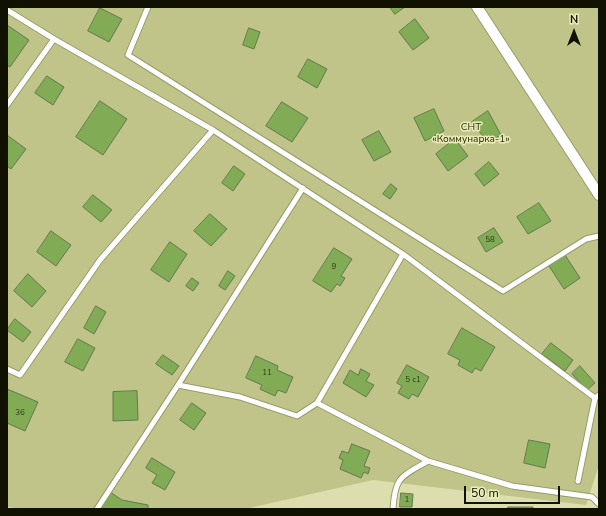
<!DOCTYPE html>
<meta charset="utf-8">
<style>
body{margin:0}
#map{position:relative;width:606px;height:516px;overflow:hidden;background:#dcdfad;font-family:"Nunito Sans",sans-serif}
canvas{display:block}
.frame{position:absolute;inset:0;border:8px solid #101101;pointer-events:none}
.north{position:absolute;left:554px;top:12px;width:40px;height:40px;-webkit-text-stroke:3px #e9ecb9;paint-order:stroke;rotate:0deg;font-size:11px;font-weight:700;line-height:16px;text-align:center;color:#101101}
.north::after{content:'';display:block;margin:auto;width:14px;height:18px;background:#101101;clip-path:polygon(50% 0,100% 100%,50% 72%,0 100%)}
.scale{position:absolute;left:464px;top:486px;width:96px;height:18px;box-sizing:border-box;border:2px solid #101101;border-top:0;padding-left:5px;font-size:12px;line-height:14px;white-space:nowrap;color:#101101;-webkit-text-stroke:3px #e9ecb9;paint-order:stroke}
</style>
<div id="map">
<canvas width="606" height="516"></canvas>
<div class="frame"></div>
<div class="north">N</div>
<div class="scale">50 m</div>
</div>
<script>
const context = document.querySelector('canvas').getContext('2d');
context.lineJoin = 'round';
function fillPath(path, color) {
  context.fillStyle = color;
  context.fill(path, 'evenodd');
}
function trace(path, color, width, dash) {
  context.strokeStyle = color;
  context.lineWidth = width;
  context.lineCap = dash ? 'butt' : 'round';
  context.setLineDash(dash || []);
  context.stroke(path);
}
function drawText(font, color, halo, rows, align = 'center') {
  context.font = font + ' "Nunito Sans",sans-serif';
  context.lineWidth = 3;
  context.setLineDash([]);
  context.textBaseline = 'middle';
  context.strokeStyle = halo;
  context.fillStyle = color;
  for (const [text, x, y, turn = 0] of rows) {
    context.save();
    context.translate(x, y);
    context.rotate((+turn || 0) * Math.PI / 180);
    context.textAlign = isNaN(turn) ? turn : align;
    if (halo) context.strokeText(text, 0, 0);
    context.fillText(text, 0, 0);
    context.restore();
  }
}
fillPath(new Path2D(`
 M7,7H599V465L586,505L373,480L245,509H23L7,507Z`), '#c1c489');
const building = new Path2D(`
 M390,7H405L395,14Z
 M100,8L122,19L109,42L88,31Z
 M415,19L429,38L413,50L399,32Z
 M7,25L29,40L10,67L7,65Z
 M249,28L260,32L254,49L243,45Z
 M308,59L327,69L317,88L298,77Z
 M47,76L64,87L53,105L35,93Z
 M100,101L127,119L103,155L76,137Z
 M282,102L308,118L292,142L266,126Z
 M434,109L444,131L425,141L414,118Z
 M488,111L501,135L488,143L472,122Z
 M379,131L391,152L374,161L362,140Z
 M7,135L26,149L11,169L7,166Z
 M455,139L468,156L448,171L436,154Z
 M489,162L499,174L484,186L475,174Z
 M234,166L245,174L233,191L222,183Z
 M391,184L397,189L390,199L383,194Z
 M93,195L112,210L101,222L83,207Z
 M539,203L551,221L528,234L517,217Z
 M210,214L227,229L211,246L194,231Z
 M494,228L503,242L486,252L478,238Z
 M51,231L71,245L56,266L37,252Z
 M170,242L187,254L169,282L151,270Z
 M334,248L352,259L341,276L345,278L340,286L337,284L331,292L313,281Z
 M565,255L580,278L564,289L549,266Z
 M228,271L235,276L225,290L219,286Z
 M28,274L46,291L32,307L14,291Z
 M192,278L199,283L193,291L186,286Z
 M96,306L106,312L94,334L84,328Z
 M15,319L31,332L23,342L7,330Z
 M462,328L495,347L481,371L475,368L472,373L458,365L460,360L448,354Z
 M78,339L95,348L83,371L65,362Z
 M551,343L573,360L565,371L542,354Z
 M163,355L179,366L172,375L156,364Z
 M256,356L278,366L277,370L293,377L286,393L278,390L275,396L260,389L262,385L246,378Z
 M407,365L429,377L418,397L412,394L409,399L398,393L402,386L397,383Z
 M580,366L595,383L587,390L572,374Z
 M361,369L370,374L366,381L374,385L366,397L343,383L350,370L358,375Z
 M7,389L38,402L25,431L7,423Z
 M137,391L138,420L113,421V392Z
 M192,403L206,413L194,430L180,420Z
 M529,440L550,444L545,468L524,463Z
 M352,444L370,451L364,466L370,468L368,474L364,472L361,478L340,469L343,460L339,458L342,451L348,453Z
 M152,458L175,472L165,490L152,483L157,475L146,468Z
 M107,490L122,500L148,505V509H94Z
 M401,493L413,494L412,507H400Z
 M508,507H533V509H508Z`);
fillPath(building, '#81ab55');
trace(building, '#63794f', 1);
const lane = new Path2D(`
 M148,7L128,55L503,291L586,239L599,236
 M7,10L54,39L213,130L403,254L595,398L599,395
 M7,105L54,39
 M7,369L20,375L100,260L213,130
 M178,385L303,188
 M317,403L403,254
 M578,481L595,398
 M97,509L178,385L240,397L297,416L317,403L428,461L512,486L592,497L599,504
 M393,509C395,476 401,477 428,461`);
const street = new Path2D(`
 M477,7L599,195`);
trace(lane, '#999b6b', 7);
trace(street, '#999b6b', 12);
trace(lane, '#fff', 5);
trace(street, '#fff', 10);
drawText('8px', '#2c3816', null, [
 ["58",490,240],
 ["9",334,267],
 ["11",267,373],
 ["5 с1",413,380],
 ["36",20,413],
 ["1",407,500]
]);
drawText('10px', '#2b2b00', '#e9ecb9', [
 ["СНТ",471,128],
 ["«Коммунарка-1»",471,140]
]);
</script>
